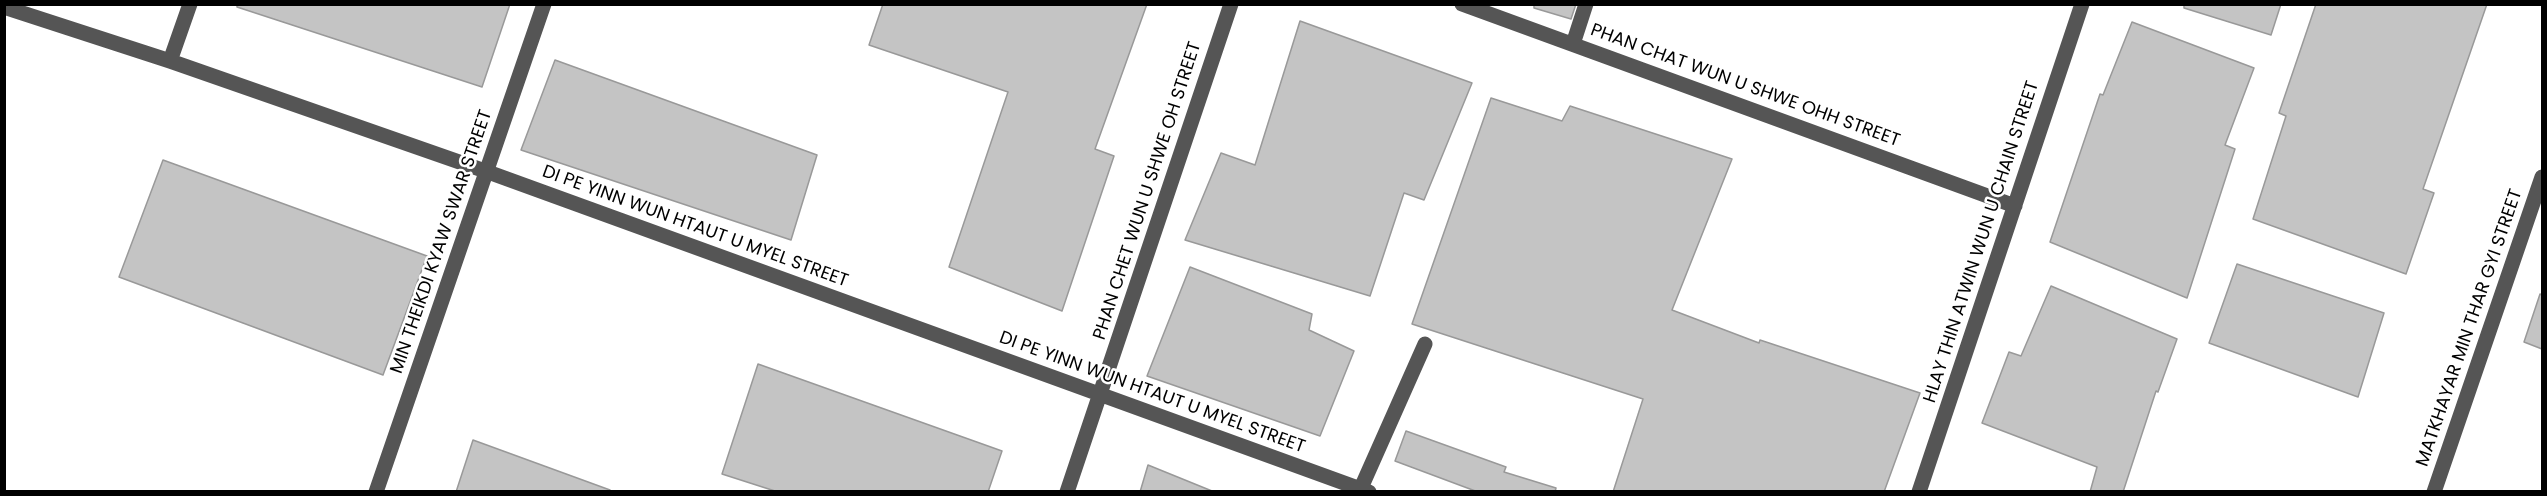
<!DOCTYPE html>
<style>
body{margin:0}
#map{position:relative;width:2547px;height:496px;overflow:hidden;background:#fff;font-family:Poppins,sans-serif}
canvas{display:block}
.frame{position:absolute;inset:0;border:6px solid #000;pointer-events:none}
</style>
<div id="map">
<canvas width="2547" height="496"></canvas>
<div class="frame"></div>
</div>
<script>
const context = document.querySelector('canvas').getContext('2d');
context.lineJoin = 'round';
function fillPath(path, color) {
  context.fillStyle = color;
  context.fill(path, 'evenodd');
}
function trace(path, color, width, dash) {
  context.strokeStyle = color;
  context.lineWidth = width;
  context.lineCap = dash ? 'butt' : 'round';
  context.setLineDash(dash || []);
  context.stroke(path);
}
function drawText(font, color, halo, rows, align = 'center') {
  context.font = font + ' Poppins,sans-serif';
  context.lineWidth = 5;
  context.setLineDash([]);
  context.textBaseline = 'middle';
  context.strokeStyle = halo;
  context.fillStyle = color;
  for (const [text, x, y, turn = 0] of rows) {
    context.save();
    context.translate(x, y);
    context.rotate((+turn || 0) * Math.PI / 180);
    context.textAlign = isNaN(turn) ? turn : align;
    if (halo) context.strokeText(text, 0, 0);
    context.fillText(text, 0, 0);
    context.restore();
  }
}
const building = new Path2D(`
 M237,4H510L482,87L237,7Z
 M883,4H1147L1095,149L1114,156L1062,311L949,267L1008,92L869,45Z
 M1534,4H1576L1571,19L1534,8Z
 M2184,4H2281L2271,35L2184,8Z
 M2316,4H2487L2423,189L2434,193L2406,274L2253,219L2286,116L2279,113Z
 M1300,21L1472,83L1424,200L1404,193L1370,296L1185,240L1221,153L1255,165Z
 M2132,22L2254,68L2225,145L2235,149L2187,298L2050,242L2100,94L2103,95Z
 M555,60L817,155L791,240L521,150Z
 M1491,98L1562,121L1570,106L1732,159L1672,310L1759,343L1760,340L1920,393L1884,492H1613L1643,399L1412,324Z
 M163,160L427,256L383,375L119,277Z
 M2237,264L2384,313L2358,397L2209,343Z
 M1190,267L1312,314L1309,330L1354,351L1320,436L1147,376Z
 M2051,286L2177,339L2158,392L2156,391L2123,492H2090L2097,467L1982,423L2009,352L2021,356Z
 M2540,294L2542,295V349L2524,342Z
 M758,364L1002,451L988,492H778L722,474Z
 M1406,431L1506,467L1504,472L1556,488L1555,492H1478L1395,461Z
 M473,440L610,490L609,492H456Z
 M1148,465L1212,491V492H1140Z`);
fillPath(building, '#c4c4c4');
trace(building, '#999', 1.5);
trace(new Path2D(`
 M1462,4L2015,206
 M4,7L170,61L488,172L1369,492
 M1573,44L1586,4
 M170,61L190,4
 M1361,488L1425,344
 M376,492L544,4
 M1067,492L1231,4
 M1919,492L2082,4
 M2434,492L2542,177`), '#555', 15);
drawText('18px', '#000', '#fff', [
 ["PHAN CHAT WUN U SHWE OHH STREET",1745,86,20],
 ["PHAN CHET WUN U SHWE OH STREET",1148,191,-72],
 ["DI PE YINN WUN HTAUT U MYEL STREET",695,227,20],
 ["MIN THEIKDI KYAW SWAR STREET",442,242,-71],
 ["HLAY THIN ATWIN WUN U CHAIN STREET",1982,242,-72],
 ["MATKHAYAR MIN THAR GYI STREET",2470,328,-71],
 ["DI PE YINN WUN HTAUT U MYEL STREET",1152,393,20]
]);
</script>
